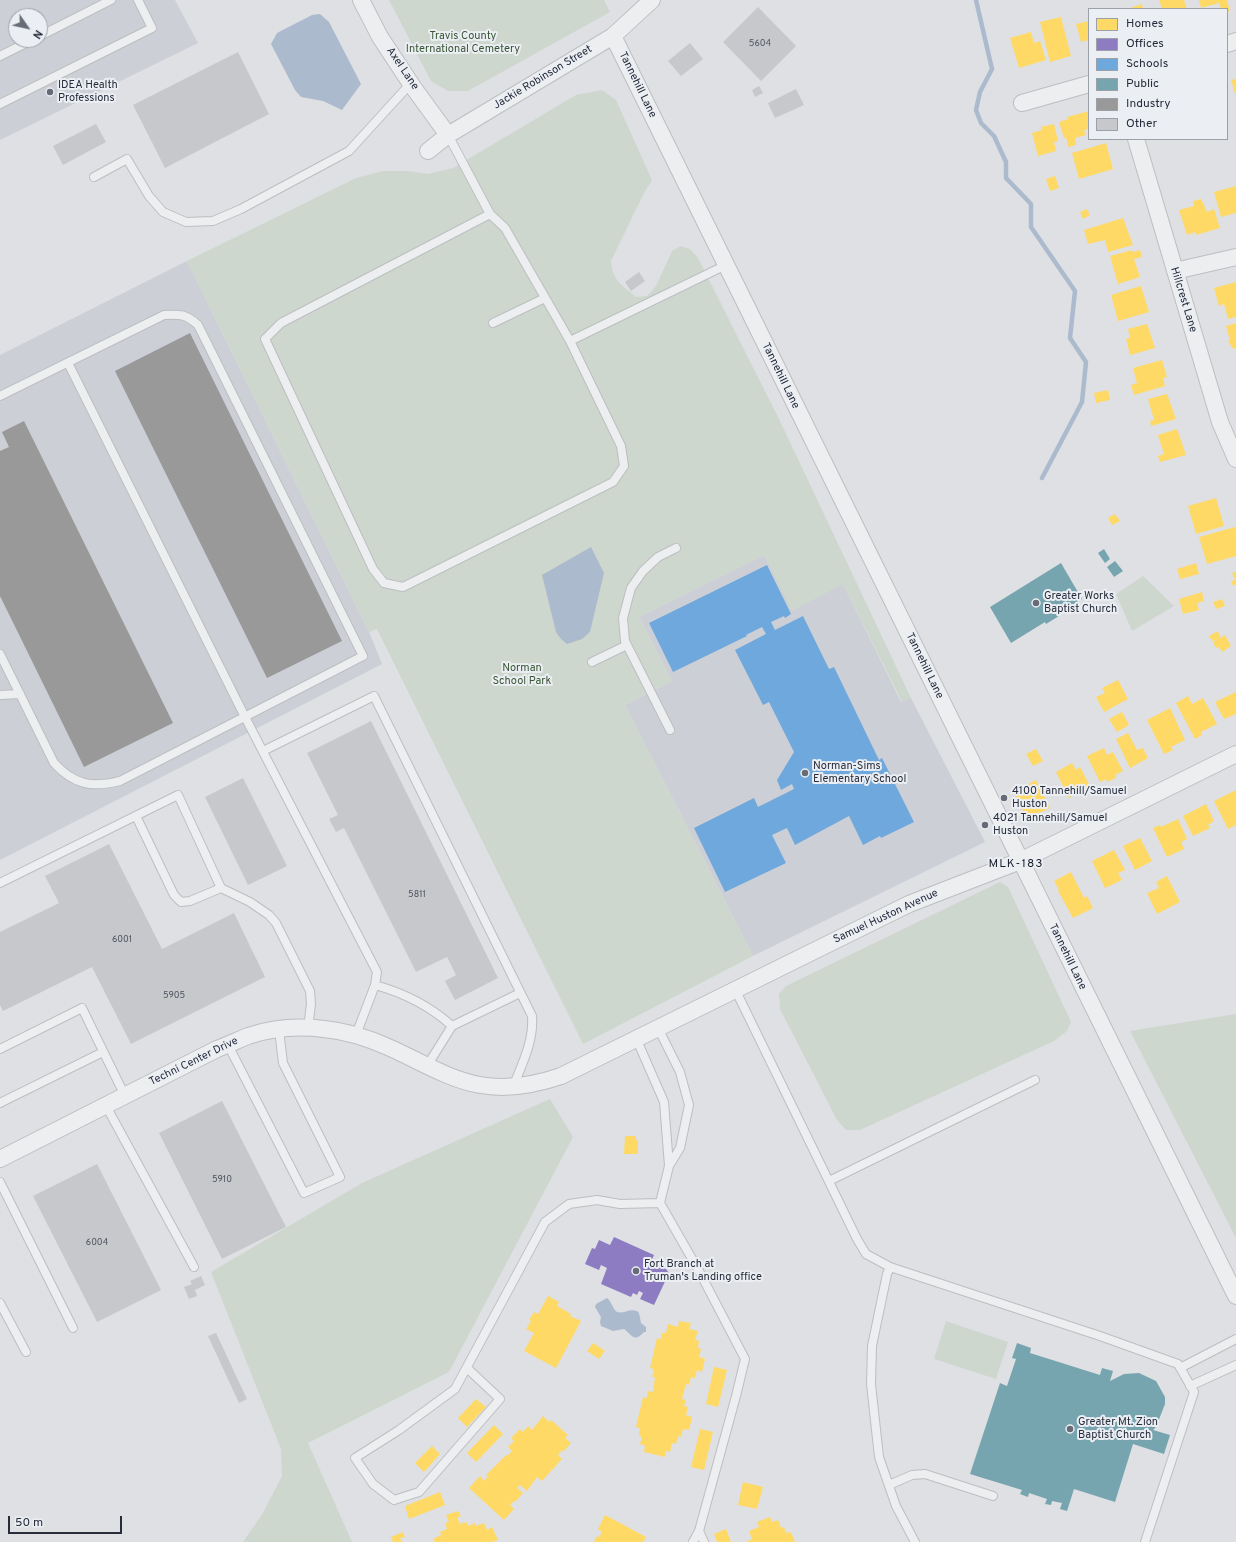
<!DOCTYPE html>
<style>
body{margin:0}
#map{position:relative;width:1236px;height:1542px;overflow:hidden;background:#dee0e3;font-family:Overpass,sans-serif}
canvas{display:block}
.legend{position:absolute;left:1088px;top:8px;width:140px;height:132px;box-sizing:border-box;background:#ebeef3;border:1px solid #9ca0a9;margin:0;padding:5px 7px;list-style:none;font-size:12px;color:#262c3b}
.legend li{display:flex;align-items:center;gap:8px;height:20px}
.legend b{width:20px;border:1px solid #9ca0a9}
.north{position:absolute;left:8px;top:8px;width:40px;height:40px;box-sizing:border-box;background:#ebeef3;border:1px solid #9ca0a9;border-radius:50%;rotate:124deg;font-size:11px;font-weight:700;line-height:16px;text-align:center;color:#262c3b}
.north::after{content:'';display:block;margin:auto;width:14px;height:18px;background:#666b76;clip-path:polygon(50% 0,100% 100%,50% 72%,0 100%)}
.scale{position:absolute;left:8px;top:1516px;width:114px;height:18px;box-sizing:border-box;border:2px solid #262c3b;border-top:0;padding-left:5px;font-size:12px;line-height:14px;white-space:nowrap;color:#262c3b;-webkit-text-stroke:3px #ebeef3;paint-order:stroke}
</style>
<div id="map">
<canvas width="1236" height="1542"></canvas>
<ul class="legend">
<li><b style="height:11px;background:#ffd966"></b>Homes</li>
<li><b style="height:11px;background:#8e7cc3"></b>Offices</li>
<li><b style="height:11px;background:#6fa8dc"></b>Schools</li>
<li><b style="height:11px;background:#76a5af"></b>Public</li>
<li><b style="height:11px;background:#999"></b>Industry</li>
<li><b style="height:11px;background:#c6c8cb"></b>Other</li>
</ul>
<div class="north">N</div>
<div class="scale">50 m</div>
</div>
<script>
const context = document.querySelector('canvas').getContext('2d');
context.lineJoin = 'round';
function fillPath(path, color) {
  context.fillStyle = color;
  context.fill(path, 'evenodd');
}
function trace(path, color, width, dash) {
  context.strokeStyle = color;
  context.lineWidth = width;
  context.lineCap = dash ? 'butt' : 'round';
  context.setLineDash(dash || []);
  context.stroke(path);
}
function drawText(font, color, halo, rows, align = 'center') {
  context.font = font + ' Overpass,sans-serif';
  context.lineWidth = 4;
  context.setLineDash([]);
  context.textBaseline = 'middle';
  context.strokeStyle = halo;
  context.fillStyle = color;
  for (const [text, x, y, turn = 0] of rows) {
    context.save();
    context.translate(x, y);
    context.rotate((+turn || 0) * Math.PI / 180);
    context.textAlign = isNaN(turn) ? turn : align;
    if (halo) context.strokeText(text, 0, 0);
    context.fillText(text, 0, 0);
    context.restore();
  }
}
fillPath(new Path2D(`
 M0,0H175L198,43L0,140ZM16,16H40V40H16Z
 M187,261L369,632L382,664L0,860V355Z
 M764,555L843,584L901,702L911,698L985,842L753,956L625,705L672,681L639,617Z`), '#cccfd6');
fillPath(new Path2D(`
 M389,0H604L610,12L468,91H448L431,81Z
 M602,90L616,100L652,180L644,193L611,261C612,280 622,285 636,297L647,296L656,286L672,251L681,246L690,249L698,258L779,419L911,698L902,702L843,584L792,611L764,555L639,617L672,681L625,705L753,956L583,1044L377,629L369,632L187,261L356,178L383,171H408L428,174L453,168L576,95Z
 M1143,576L1174,606L1132,631L1116,594Z
 M1000,882L1008,887L1071,1022L1067,1031L1054,1041L860,1130H846L837,1120L780,1009L779,994L786,986Z
 M1236,1014V1238L1130,1031Z
 M550,1099L573,1137L449,1372L308,1443L352,1542H243L263,1513L282,1476L281,1449L211,1272L362,1183Z
 M946,1321L1008,1342L996,1379L934,1359Z`), '#ced7ce');
fillPath(new Path2D(`
 M320,14L329,22L361,84L342,110L323,101L301,97L295,90L271,44L277,33L312,15Z
 M591,547L604,573L590,632L582,639L567,644L561,639L556,632L542,575Z
 M607,1298C612,1302 612,1308 617,1312C624,1314 629,1308 637,1311L639,1313L641,1323L646,1327V1332H644C634,1343 632,1335 624,1329L613,1331L601,1326L600,1322L601,1317L595,1307L596,1304Z`), '#acbace');
fillPath(new Path2D(`
 M1159,0H1184L1187,9H1162Z
 M1199,0H1227L1230,11L1227,12V9H1221L1219,3L1201,8Z
 M1142,4L1143,9H1127Z
 M1061,17L1071,56L1050,62L1040,22Z
 M1089,21V40L1081,42L1076,24Z
 M1031,32L1034,43L1040,41L1046,60L1019,68L1010,38Z
 M1236,79V97L1231,80Z
 M1089,111V129L1084,130L1086,135L1075,138L1076,145L1068,147L1066,137L1064,138L1059,122L1068,119L1067,117Z
 M1054,124L1058,141L1054,142L1056,151L1038,156L1032,133L1042,130L1041,127Z
 M1106,143L1113,169L1079,179L1072,153Z
 M1055,176L1059,188L1050,191L1046,179Z
 M1236,186V213L1221,217L1214,192Z
 M1201,199L1207,212L1214,209L1220,228L1196,235L1195,232L1187,235L1179,210L1194,206L1193,201Z
 M1087,209L1090,215L1083,219L1080,212Z
 M1123,218L1133,245L1108,252L1105,240L1088,244L1084,230Z
 M1132,250V252L1140,250L1142,257L1134,259L1140,277L1118,284L1110,256Z
 M1236,282V317L1228,319L1224,304L1219,306L1214,288Z
 M1141,286L1149,312L1118,321L1111,295Z
 M1236,323V348L1233,349L1228,341L1230,340L1226,326Z
 M1147,324L1155,348L1130,355L1126,339L1130,338L1128,329Z
 M1162,360L1167,377L1163,378L1165,386L1134,395L1131,385L1137,383L1133,368Z
 M1108,390L1110,400L1096,403L1094,393Z
 M1167,394L1176,419L1151,426L1150,421L1154,420L1148,399Z
 M1177,429L1186,455L1160,462L1158,456L1164,454L1158,435Z
 M1216,498L1224,526L1196,534L1188,506Z
 M1115,514L1120,521L1112,525L1108,518Z
 M1235,527L1236,532V556L1207,564L1199,537Z
 M1196,563L1199,574L1180,579L1177,569Z
 M1236,572V584L1233,586L1231,581L1235,580L1232,573Z
 M1202,592L1204,601L1197,603L1199,610L1183,614L1179,599Z
 M1222,599L1225,606L1216,609L1213,602Z
 M1218,631L1220,638L1225,635L1231,646L1222,652L1219,647L1216,648L1213,642L1217,639L1212,641L1209,636Z
 M1118,680L1128,699L1104,712L1096,697L1105,693L1102,688Z
 M1236,692V714L1224,719L1215,702Z
 M1188,696L1192,704L1203,698L1217,724L1201,732L1202,735L1195,739L1176,703Z
 M1170,708L1185,740L1171,747L1173,750L1164,754L1147,720Z
 M1122,712L1129,725L1117,732L1109,719Z
 M1128,733L1137,750L1143,748L1148,758L1130,768L1116,739Z
 M1104,748L1107,755L1113,752L1123,771L1115,775L1116,778L1107,782L1106,779L1100,782L1087,756Z
 M1036,749L1043,761L1033,766L1026,754Z
 M1072,763L1076,770L1080,767L1090,786L1069,798L1056,772Z
 M1036,780L1050,808L1024,820L1021,815L1024,813L1013,792Z
 M1236,790V825L1228,829L1214,801Z
 M1206,804L1214,821L1208,825L1210,828L1193,836L1183,816Z
 M1178,819L1187,839L1181,842L1184,849L1167,857L1153,828L1160,825L1161,827Z
 M1140,838L1152,861L1135,870L1123,846Z
 M1114,850L1125,870L1118,873L1122,880L1105,888L1092,861Z
 M1071,872L1084,898L1087,896L1093,908L1073,918L1058,891L1059,890L1054,881Z
 M1167,876L1180,902L1157,914L1147,893L1159,888L1156,882Z
 M625,1136H636V1140H638V1154H624Z
 M548,1296L559,1302L557,1306L571,1314L570,1316L581,1321L556,1368L524,1351L534,1333L526,1329L531,1321L529,1320L534,1312L538,1314Z
 M679,1321L691,1323L689,1329L698,1331L695,1340L699,1341L698,1348L701,1349L699,1357L705,1359L702,1372L697,1370L695,1378L691,1377L689,1385L686,1384L682,1399L686,1400L684,1406L688,1407L686,1415L692,1417L689,1430L683,1429L681,1437L678,1436L676,1444L672,1443L670,1452L666,1451L665,1457L644,1452L645,1446L640,1444L642,1437L639,1436L640,1428L636,1427L643,1397L647,1398L648,1391L653,1392L655,1377H652L654,1369L650,1368L657,1338L661,1339L662,1333H666L668,1324L678,1327Z
 M593,1343L605,1351L599,1359L587,1351Z
 M714,1367L727,1370L718,1407L706,1404Z
 M476,1399L486,1407L467,1427L458,1418Z
 M543,1416L549,1422L551,1420L568,1435L565,1438L571,1443L563,1452L562,1450L558,1455L562,1459L542,1481L537,1477L527,1491L520,1485L517,1488L523,1493L515,1502L514,1501L510,1505L514,1509L504,1520L469,1488L480,1476L484,1481L488,1476L486,1475L495,1466L496,1467V1465L506,1455L507,1456L512,1451L508,1447L514,1441L511,1438L520,1429L523,1432L528,1426L532,1430Z
 M494,1425L503,1434L476,1462L467,1453Z
 M700,1429L713,1432L704,1470L691,1467Z
 M432,1446L440,1454L424,1472L415,1463Z
 M743,1482L763,1487L757,1509L738,1505Z
 M440,1492L445,1505L409,1519L405,1506Z
 M458,1511L461,1516L457,1518L460,1524L467,1522L468,1526L475,1523L476,1526L484,1523L487,1530L492,1527L498,1540L492,1542H435L433,1539L441,1535L440,1532L447,1529L445,1523L449,1522L446,1515Z
 M605,1515L646,1537L643,1542H594L597,1536L599,1537L602,1532L598,1529Z
 M770,1517L772,1522L778,1520L781,1528L784,1527L786,1533L791,1532L795,1542H746L752,1539L749,1531L759,1527L757,1522Z
 M726,1529L731,1542H717L714,1534Z
 M403,1532L405,1537L400,1538L402,1542H393L391,1537Z`), '#ffd966');
fillPath(new Path2D(`
 M614,1237L654,1255L650,1264L666,1269L669,1273L654,1305L640,1299L643,1293L639,1291L637,1295L633,1293L631,1297L601,1284L607,1268L601,1265L599,1270L585,1264L592,1248L595,1249L599,1240L610,1245Z`), '#8e7cc3');
fillPath(new Path2D(`
 M767,565L791,614L785,618L784,616L771,622L775,630L803,616L829,669L834,667L879,760L882,758L914,822L881,838L880,836L863,845L849,816L795,845L787,828L772,835L786,863L725,892L694,828L754,798L758,807L794,789L792,784L781,790L777,780L794,752L769,702L763,705L735,650L766,634L762,627L746,635L747,636L673,672L649,623Z`), '#6fa8dc');
fillPath(new Path2D(`
 M1104,549L1110,559L1105,563L1098,553Z
 M1115,561L1123,571L1114,577L1107,567Z
 M1061,563L1082,599L1057,614L1059,616L1046,624L1045,622L1011,643L990,607Z
 M1017,1343L1031,1348L1030,1353L1100,1375L1102,1368L1113,1371L1110,1381L1124,1374L1139,1373L1156,1381L1165,1397V1404L1156,1427L1153,1430L1170,1435L1164,1454L1133,1444L1115,1502L1074,1489L1067,1511L1060,1509L1062,1503L1052,1501L1051,1505L1045,1504L1047,1499L1029,1493L1028,1497L1020,1494L1022,1490L970,1474L1000,1383L1007,1386L1016,1359L1012,1358Z`), '#76a5af');
fillPath(new Path2D(`
 M190,333L342,641L267,678L115,371Z
 M24,421L173,723L84,767L0,596V451L9,447L2,432Z`), '#999');
trace(new Path2D(`
 M976,0L992,69L980,92L976,110L981,123L994,136L1006,162V178L1031,204V227L1075,291L1070,338L1086,362L1082,402L1042,478`), '#acbace', 4.5);
fillPath(new Path2D(`
 M758,7L796,46L761,81L723,42Z
 M690,43L703,59L681,76L668,61Z
 M238,52L269,114L165,168L133,105Z
 M759,86L763,93L755,97L752,90Z
 M796,89L804,105L775,118L768,103Z
 M96,124L106,142L63,165L53,146Z
 M639,272L645,281L631,291L625,282Z
 M371,721L498,978L455,1000L445,981L456,975L447,957L416,972L344,828L336,832L329,819L338,815L307,753Z
 M243,778L287,866L248,885L205,797Z
 M109,844L162,949L234,913L265,977L131,1044L92,967L3,1011L0,1005V932L59,903L45,876Z
 M222,1101L286,1227L222,1259L159,1133Z
 M97,1164L161,1290L97,1322L33,1196Z
 M201,1276L205,1285L195,1290L197,1296L189,1299L184,1287L192,1284L190,1281Z
 M216,1333L247,1399L239,1403L208,1336Z`), '#c6c8cb');
const service = new Path2D(`
 M40,36L111,0
 M0,56L32,40
 M0,104L152,28L138,0
 M448,135L490,214L505,228L570,341L621,446L624,466L613,482L403,587L384,583L373,569L265,339L281,323L490,214
 M94,177L127,159L149,196L163,212L186,222L213,221L241,209L349,151L411,83
 M493,323L545,298
 M570,341L726,265
 M68,363L245,717L377,972L375,985L356,1035
 M0,396L164,315C180,314 186,314 198,325L363,656L120,781C92,788 74,785 54,763L0,654
 M592,662L627,645
 M0,695L20,694
 M670,730L625,641L623,618L631,588L643,571L658,557L676,548
 M263,751L374,696L532,1016C534,1041 522,1064 513,1087
 M136,816L174,895L181,902L190,901L221,888
 M0,883L178,795L221,888L250,902L269,915L276,923L310,991L311,1004L308,1028
 M375,985C404,993 430,1006 452,1026
 M735,989L857,1239L866,1254L890,1267
 M658,1028L680,1072L689,1105L680,1148L669,1166L660,1203
 M636,1038L664,1102L669,1166
 M228,1045L304,1193L340,1177L283,1063L279,1030
 M0,1049L82,1008L125,1096
 M427,1066L452,1026L520,993
 M0,1103L103,1052
 M106,1106L194,1267
 M829,1181L1035,1080
 M0,1182L73,1328
 M0,1303L26,1352
 M467,1368L500,1399L419,1492L394,1500L373,1484L355,1458L399,1430L455,1389L545,1222L569,1204L597,1200L620,1204L660,1203L699,1271L745,1359L736,1396L699,1531L693,1542
 M1180,1368L1236,1339
 M1190,1386L1236,1365
 M889,1485L912,1475L925,1474L993,1496
 M699,1531L704,1542
 M915,1542L896,1506L879,1457L871,1384L872,1346L887,1274L890,1267L1100,1336L1178,1364L1194,1392L1145,1542`);
const minor = new Path2D(`
 M361,0L380,37L413,87L448,135
 M613,36L1236,1296
 M1227,44L1236,41
 M1022,103L1089,84
 M1136,139L1220,422L1236,459
 M428,151L448,135L613,36L652,0
 M1175,271L1236,257
 M0,1159L217,1049C228,1045 238,1040 248,1036C272,1028 299,1026 324,1029C345,1031 368,1038 388,1047C418,1060 447,1079 480,1085C508,1090 535,1085 561,1076L909,904L1020,861L1236,754`);
trace(service, '#bcbec1', 10);
trace(minor, '#bcbec1', 18);
trace(service, '#edeef0', 8);
trace(minor, '#edeef0', 16);
for (const [x, y, r, color] of [
 [50,92,4,"#666b76"],
 [1036,603,4,"#666b76"],
 [805,773,4,"#666b76"],
 [1004,798,4,"#666b76"],
 [985,825,4,"#666b76"],
 [636,1271,4,"#666b76"],
 [1070,1429,4,"#666b76"]
]) {
  const dot = new Path2D();
  dot.arc(x, y, r, 0, 2 * Math.PI);
  context.fillStyle = color;
  context.fill(dot);
  trace(dot, '#ebeef3', 1.5);
}
drawText('9px', '#4f5460', null, [
 ["5604",760,44],
 ["5811",417,895],
 ["6001",122,940],
 ["5905",174,996],
 ["5910",222,1180],
 ["6004",97,1243]
]);
drawText('11px', '#385634', '#ebeef3', [
 ["Travis County",463,37],
 ["International Cemetery",463,50],
 ["Norman",522,669],
 ["School Park",522,682]
]);
drawText('11px', '#262c3b', '#ebeef3', [
 ["Axel Lane",402,69,56],
 ["Jackie Robinson Street",543,78,-31],
 ["Tannehill Lane",637,85,64],
 ["Hillcrest Lane",1183,300,73],
 ["Tannehill Lane",780,376,64],
 ["Tannehill Lane",924,666,64],
 ["Samuel Huston Avenue",886,917,-25],
 ["Tannehill Lane",1067,957,64],
 ["Techni Center Drive",194,1062,-26]
]);
drawText('11px', '#262c3b', '#ebeef3', [
 ["IDEA Health",58,86],
 ["Professions",58,99],
 ["Greater Works",1044,597],
 ["Baptist Church",1044,610],
 ["Norman-Sims",813,767],
 ["Elementary School",813,780],
 ["4100 Tannehill/Samuel",1012,792],
 ["Huston",1012,805],
 ["4021 Tannehill/Samuel",993,819],
 ["Huston",993,832],
 ["Fort Branch at",644,1265],
 ["Truman's Landing office",644,1278],
 ["Greater Mt. Zion",1078,1423],
 ["Baptist Church",1078,1436]
], 'left');
context.letterSpacing = '1px';
drawText('12px', '#191e2b', '#ebeef3', [
 ["MLK-183",1016,865]
]);
context.letterSpacing = '0px';
</script>
